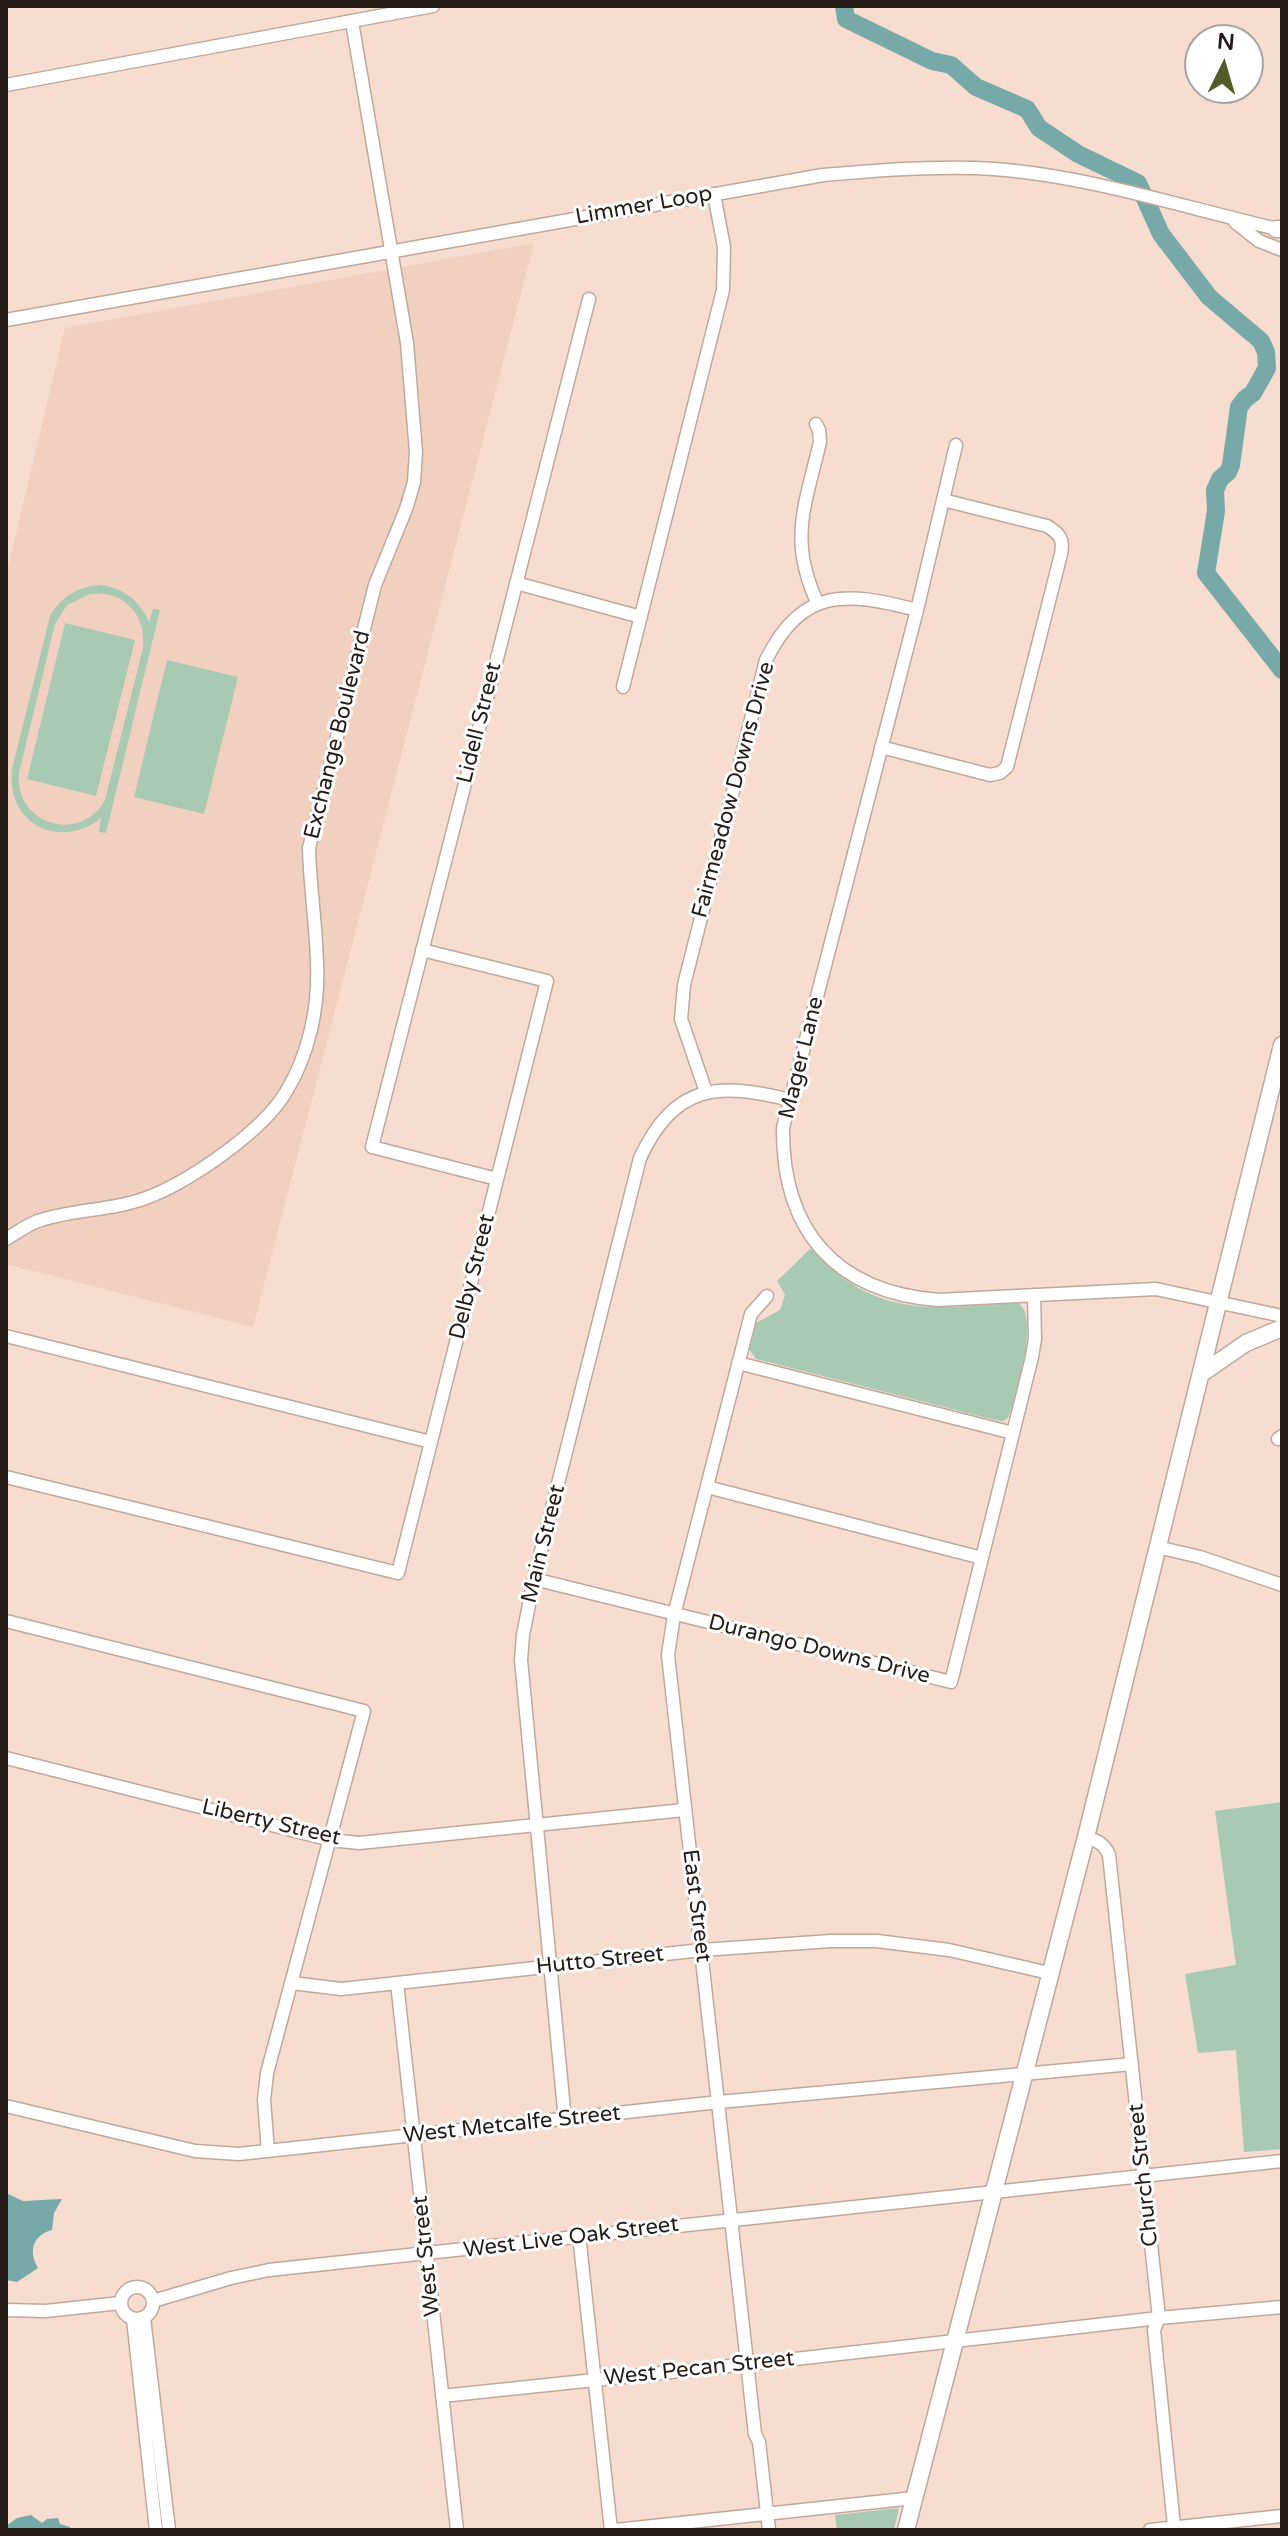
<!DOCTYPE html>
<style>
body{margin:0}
#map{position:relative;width:1288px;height:2536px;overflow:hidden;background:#f7dcd0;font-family:"Varela Round",sans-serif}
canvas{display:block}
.frame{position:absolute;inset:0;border:8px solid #251c18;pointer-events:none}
.north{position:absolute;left:1184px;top:24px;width:80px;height:80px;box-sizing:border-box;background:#fff;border:2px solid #a8a4a3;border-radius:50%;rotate:5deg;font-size:22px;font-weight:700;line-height:32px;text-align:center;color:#251c18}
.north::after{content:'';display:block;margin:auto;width:28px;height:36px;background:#565a28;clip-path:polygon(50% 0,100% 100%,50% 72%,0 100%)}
</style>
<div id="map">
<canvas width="1288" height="2536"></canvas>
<div class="frame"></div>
<div class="north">N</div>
</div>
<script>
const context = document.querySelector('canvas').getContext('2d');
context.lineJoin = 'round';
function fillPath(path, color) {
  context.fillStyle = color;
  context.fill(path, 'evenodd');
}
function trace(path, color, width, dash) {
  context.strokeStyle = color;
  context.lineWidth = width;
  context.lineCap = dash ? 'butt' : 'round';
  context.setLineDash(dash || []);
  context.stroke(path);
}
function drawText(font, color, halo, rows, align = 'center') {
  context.font = font + ' "Varela Round",sans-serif';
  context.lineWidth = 6;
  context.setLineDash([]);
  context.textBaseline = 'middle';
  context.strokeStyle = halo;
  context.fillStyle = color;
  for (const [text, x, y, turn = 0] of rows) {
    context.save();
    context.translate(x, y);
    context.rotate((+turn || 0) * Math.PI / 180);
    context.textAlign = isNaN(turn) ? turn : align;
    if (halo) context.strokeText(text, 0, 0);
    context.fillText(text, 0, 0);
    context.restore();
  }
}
fillPath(new Path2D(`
 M534,243L253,1327L6,1264V576L65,328Z`), '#f2d0c0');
fillPath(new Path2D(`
 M102,585C125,589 140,601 149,622L153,609L160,610L106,833L99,832L101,818C59,851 6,824 12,769L50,616C62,596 78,586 102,585ZM90,594C123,589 147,615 143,648L105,800C80,845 14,824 19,773L55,624L67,605Z
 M65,623L135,640L96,796L27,779Z
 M167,660L238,677L204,814L134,797Z
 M811,1248C875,1320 931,1308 1018,1303C1040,1314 1017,1398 1008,1418L1003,1421L995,1420L756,1359L749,1349L756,1323L780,1310L785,1295L777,1281Z
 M1282,1802V2149L1244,2152L1236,2050L1198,2053L1185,1974L1236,1965L1215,1811Z
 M899,2508L894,2530H837L835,2515Z`), '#a8cab3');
fillPath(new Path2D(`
 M6,2193L23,2201L62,2199L54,2213L52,2230C33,2235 28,2251 38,2268L17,2282L6,2280Z
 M31,2515L42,2523L47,2519L58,2518L60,2524L70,2527L71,2530H6V2526L17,2518Z`), '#78a9a9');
trace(new Path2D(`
 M844,6L846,19L932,61L951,65L976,87L1027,109L1039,128L1078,154L1138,183L1161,234L1209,297L1261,341L1266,352L1267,368L1253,393L1245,399L1239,407L1231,465L1228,472L1220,479L1215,490L1216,511L1206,573L1282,670`), '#78a9a9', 18);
const minor = new Path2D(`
 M6,85L433,6
 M1235,222L1259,241L1282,250
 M6,320L823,175C876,170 942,165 994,169C1090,176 1189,209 1282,230
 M816,424L819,430L820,442C805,506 788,541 818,604
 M956,445L917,610L783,1128C782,1231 836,1292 938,1300L1156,1289L1282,1316
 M516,583L641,617
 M623,687L723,290L724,247L714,194
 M881,747L990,775L1000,773L1007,767L1061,554C1064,539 1060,534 1047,526L943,500
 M706,1092L681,1019L684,985L766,660C803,586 847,592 917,610
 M497,1179L372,1147L589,299
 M6,1239C16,1233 27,1225 38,1221C72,1209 111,1211 146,1198C189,1182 262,1132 286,1092C309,1054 319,1008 317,963C316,925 310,886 309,848L375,585L406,509L414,482L416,452L407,343L352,22
 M767,1296L751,1314L674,1615L668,1655L755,2434L759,2442L769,2530
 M6,1336L431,1442
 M738,1363L1013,1433
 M1278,1439L1282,1436
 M6,1477L398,1573L547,981L422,950
 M707,1487L982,1558
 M1157,1547L1200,1557L1282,1585
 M534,1579L951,1682L1032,1357L1035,1339L1034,1295
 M6,1621L364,1711L267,2073L264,2100L268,2151
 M6,1758L331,1840L359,1843L684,1810
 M1086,1837C1097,1841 1104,1843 1109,1855L1159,2318L1154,2330L1174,2526
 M292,1983L341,1989L360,1987L702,1950L831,1941H877L949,1950L1049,1973
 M397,1983L457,2530
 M6,2106L195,2151L239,2154L719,2102L1132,2064
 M565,2120L521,1660L523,1635L534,1579L640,1158C675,1084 717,1082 790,1100
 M579,2235L611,2530
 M121 2303a16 16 0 1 1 32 0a16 16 0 1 1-32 0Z
 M153,2301L231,2278L269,2270L1282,2161
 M6,2310L46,2311L120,2303
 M144,2318L169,2530
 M133,2319L156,2530
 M442,2396L795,2359L1159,2318L1282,2307
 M616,2530L914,2498
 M1150,2530L1282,2516`);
const major = new Path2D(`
 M1276,229H1282
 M1201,1374L1246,1343L1282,1328
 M906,2530L1086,1837L1282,1045`);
trace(minor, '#c1a89c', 15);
trace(major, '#c1a89c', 19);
trace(minor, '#fff', 12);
trace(major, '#fff', 16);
drawText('22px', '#251c18', '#fff', [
 ["Limmer Loop",644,206,-10],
 ["Lidell Street",480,723,-76],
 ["Exchange Boulevard",338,735,-76],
 ["Fairmeadow Downs Drive",734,790,-75],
 ["Mager Lane",802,1058,-76],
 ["Delby Street",473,1277,-76],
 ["Main Street",544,1544,-76],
 ["Durango Downs Drive",819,1650,14],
 ["Liberty Street",271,1823,13],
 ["East Street",696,1906,83],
 ["Hutto Street",600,1961,-6],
 ["West Metcalfe Street",512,2125,-6],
 ["Church Street",1144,2175,-96],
 ["West Live Oak Street",571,2238,-7],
 ["West Street",427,2256,-96],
 ["West Pecan Street",699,2369,-6]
]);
</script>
